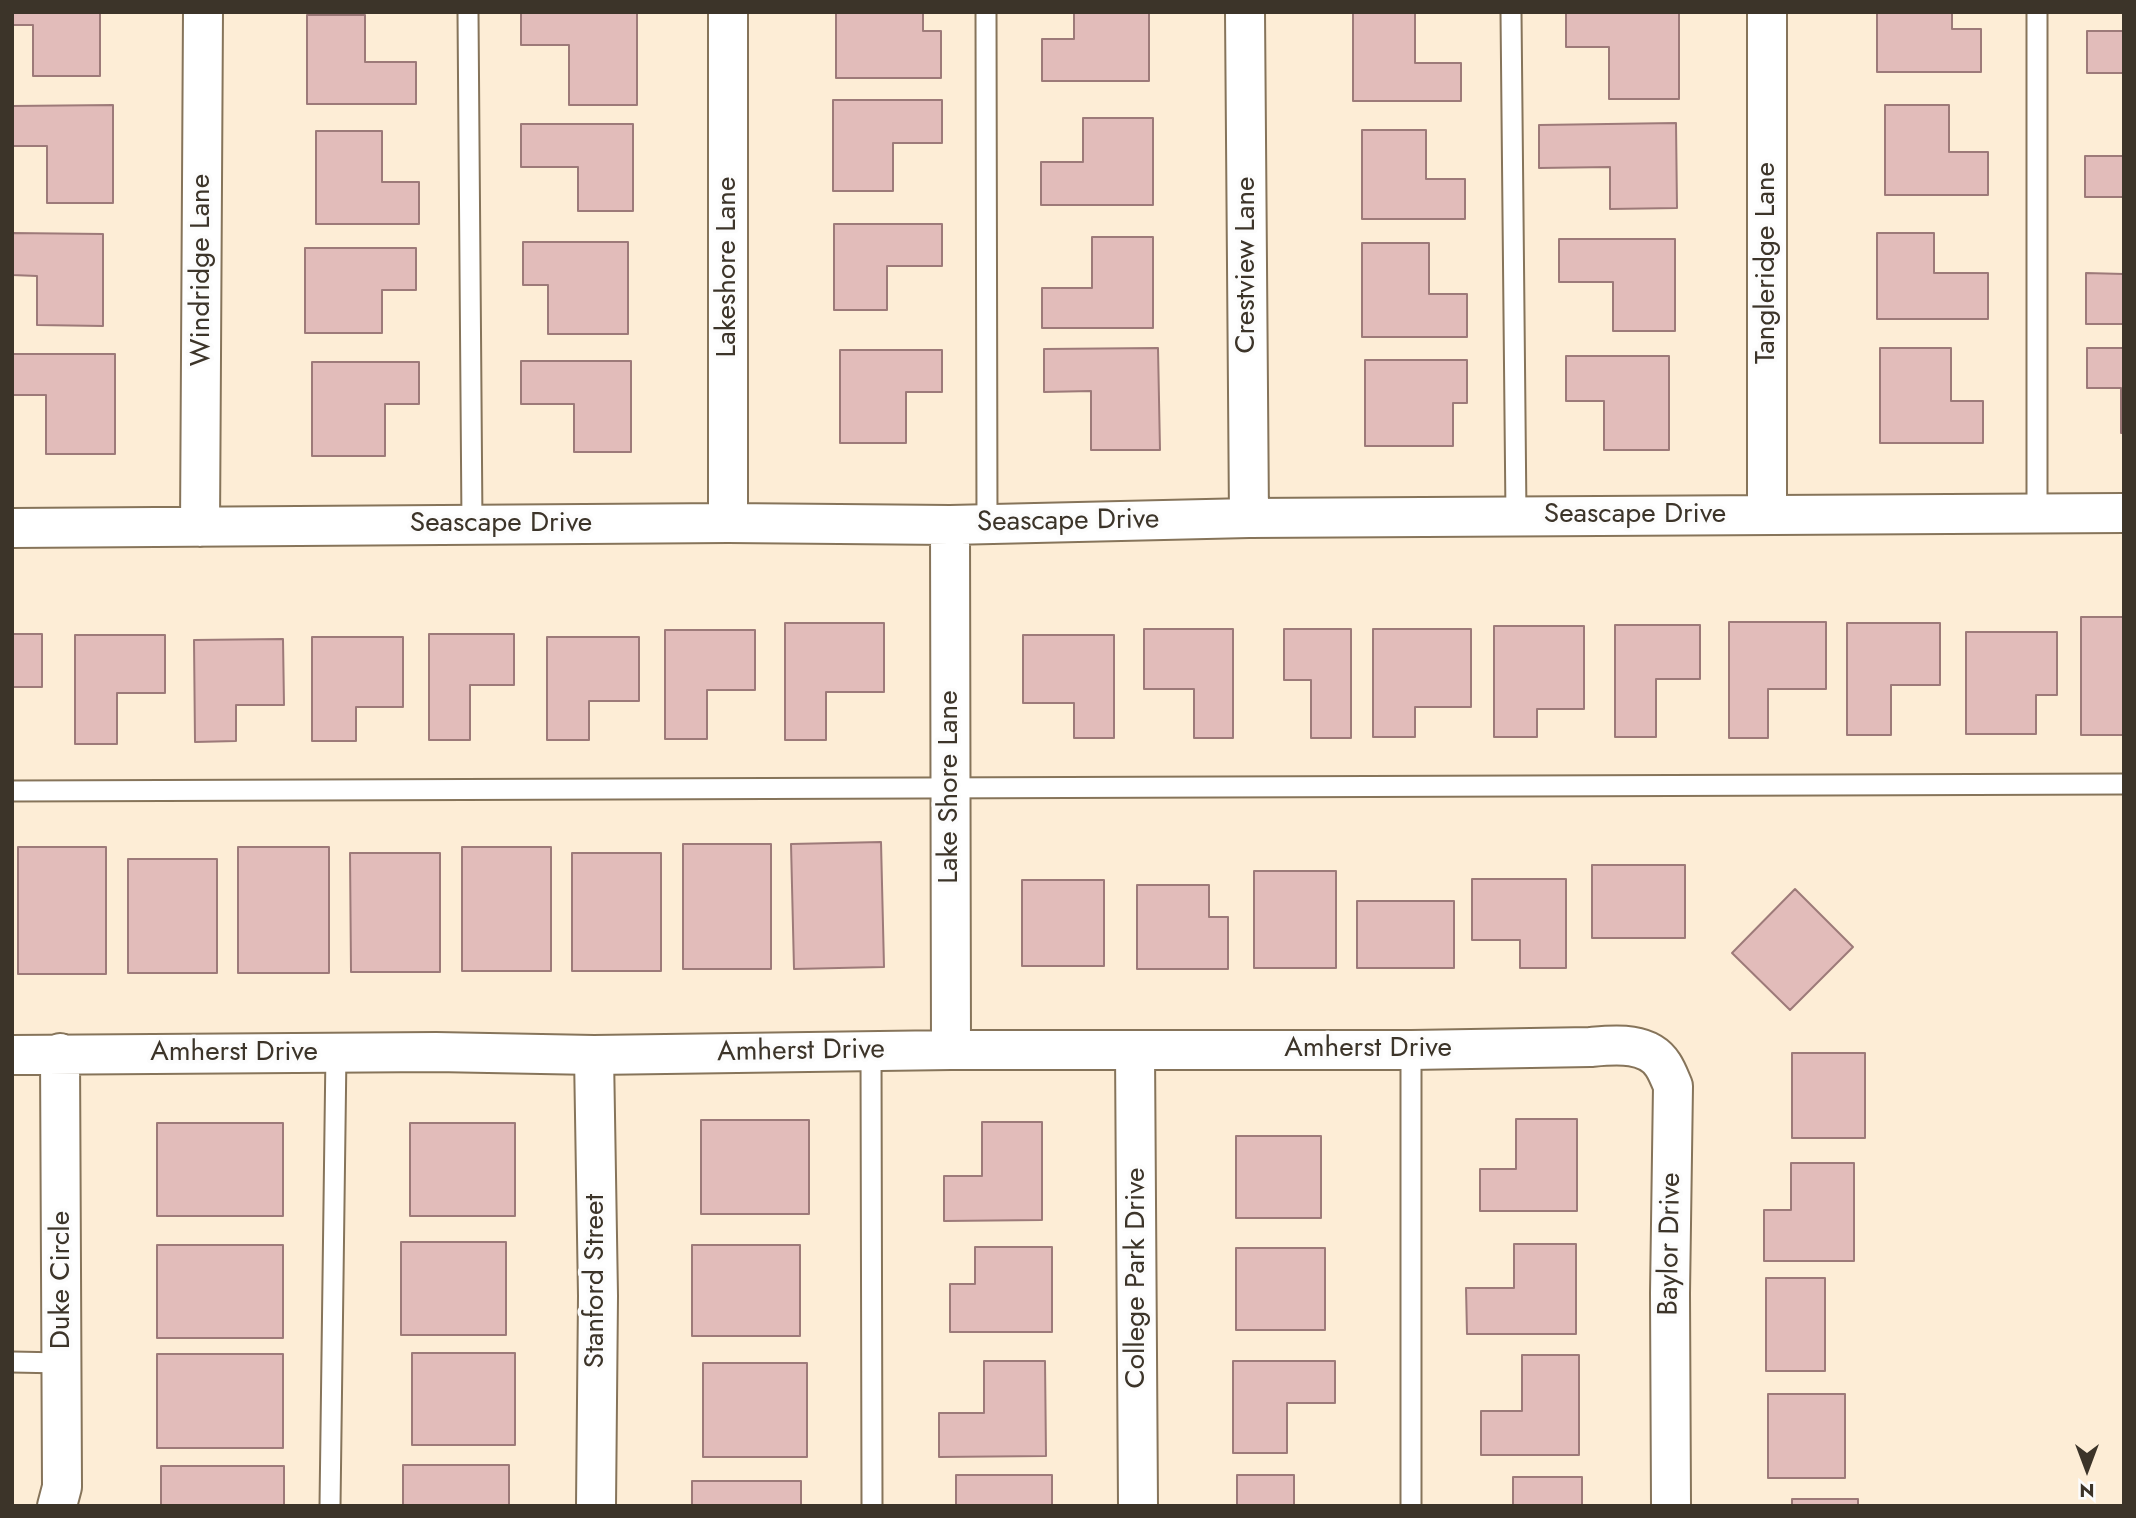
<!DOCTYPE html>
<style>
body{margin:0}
#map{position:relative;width:2136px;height:1518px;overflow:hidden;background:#fdedd6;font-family:Jost,sans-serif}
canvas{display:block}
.frame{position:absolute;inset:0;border:14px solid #3c3429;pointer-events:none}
.north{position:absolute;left:2052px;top:1434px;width:70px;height:70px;-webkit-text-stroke:5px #fcfcfc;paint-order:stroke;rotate:180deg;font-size:19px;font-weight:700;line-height:28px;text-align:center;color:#3c3429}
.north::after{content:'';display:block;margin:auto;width:24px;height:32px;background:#3c3429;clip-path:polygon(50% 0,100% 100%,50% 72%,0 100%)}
</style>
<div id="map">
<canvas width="2136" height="1518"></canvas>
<div class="frame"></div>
<div class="north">N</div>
</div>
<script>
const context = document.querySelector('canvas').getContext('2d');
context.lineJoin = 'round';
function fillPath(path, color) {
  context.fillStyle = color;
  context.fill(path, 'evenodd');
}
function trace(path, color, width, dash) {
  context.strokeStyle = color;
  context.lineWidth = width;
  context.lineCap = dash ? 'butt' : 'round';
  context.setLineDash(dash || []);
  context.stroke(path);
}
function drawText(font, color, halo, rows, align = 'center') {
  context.font = font + ' Jost,sans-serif';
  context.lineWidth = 7;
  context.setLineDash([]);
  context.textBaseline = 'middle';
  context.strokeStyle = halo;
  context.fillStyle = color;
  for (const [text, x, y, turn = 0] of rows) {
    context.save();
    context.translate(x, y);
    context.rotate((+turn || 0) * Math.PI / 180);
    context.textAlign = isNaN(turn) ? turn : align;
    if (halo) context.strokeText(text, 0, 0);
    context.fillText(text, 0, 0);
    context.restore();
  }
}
const building = new Path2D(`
 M12,12H100V76H33V25H12Z
 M521,12H637V105H569V45H521Z
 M836,12H923V31H941V78H836Z
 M1074,12H1149V81H1042V39H1074Z
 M1353,12H1415V63H1461V101H1353Z
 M1566,12H1679V99H1609V47H1566Z
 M1877,12H1952V29H1981V72H1877Z
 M307,15H365V62H416V104H307Z
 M2087,31H2124V73H2087Z
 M833,100H942V143H893V191H833Z
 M113,105V203H47V146H12V106Z
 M1885,105H1949V152H1988V195H1885Z
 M2123,111L2124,197H2085V156H2123Z
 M1083,118H1153V205H1041V162H1083Z
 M1676,123L1677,208L1610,209V167L1539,168V125Z
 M521,124H633V211H578V167H521Z
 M1362,130H1426V179H1465V219H1362Z
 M316,131H382V182H419V224H316Z
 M834,224H942V266H887V310H834Z
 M12,233L103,234V326L37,325V276L12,275Z
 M1877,233H1934V273H1988V319H1877Z
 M1092,237H1153V328H1042V288H1092Z
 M1559,239H1675V331H1613V282H1559Z
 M523,242H628V334H548V285H523Z
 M1362,243H1429V294H1467V337H1362Z
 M305,248H416V290H382V333H305Z
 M2086,273L2124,274V324H2086Z
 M1158,348L1160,450H1091V391L1044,392V349Z
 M1880,348H1951V401H1983V443H1880Z
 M2087,348H2124V433H2121V388H2087Z
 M840,350H942V392H906V443H840Z
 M12,354H115V454H46V395H12Z
 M1566,356H1669V450H1604V401H1566Z
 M1365,360H1467V403H1453V446H1365Z
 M521,361H631V452H574V404H521Z
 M312,362H419V404H385V456H312Z
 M2081,617H2124L2123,735H2081Z
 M1729,622H1826V689H1768V738H1729Z
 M785,623H884V692H826V740H785Z
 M1847,623H1940V685H1891V735H1847Z
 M1615,625H1700V679H1656V737H1615Z
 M1494,626H1584V709H1537V737H1494Z
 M1144,629H1233V738H1194V689H1144Z
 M1284,629H1351V738H1311V680H1284Z
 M1373,629H1471V707H1415V737H1373Z
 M665,630H755V690H707V739H665Z
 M1966,632H2057V695H2036V734H1966Z
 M12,634H42V687H12Z
 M429,634H514V685H470V740H429Z
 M75,635H165V693H117V744H75Z
 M1023,635H1114V738H1074V703H1023Z
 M312,637H403V707H356V741H312Z
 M547,637H639V701H589V740H547Z
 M283,639L284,705H236V741L195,742L194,640Z
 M881,842L884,967L794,969L791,844Z
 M683,844H771V969H683Z
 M18,847H106V974H18Z
 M238,847H329V973H238Z
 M462,847H551V971H462Z
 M350,853H440V972H351Z
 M572,853H661V971H572Z
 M128,859H217V973H128Z
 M1592,865H1685V938H1592Z
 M1254,871H1336V968H1254Z
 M1472,879H1566V968H1520V940H1472Z
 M1022,880H1104V966H1022Z
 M1137,885H1209V917H1228V969H1137Z
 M1795,889L1853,947L1790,1010L1732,953Z
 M1357,901H1454V968H1357Z
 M1792,1053H1865V1138H1792Z
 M1516,1119H1577V1211H1480V1169H1516Z
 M701,1120H809V1214H701Z
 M982,1122H1042V1220L944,1221V1176H982Z
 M157,1123H283V1216H157Z
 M410,1123H515V1216H410Z
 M1236,1136H1321V1218H1236Z
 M1791,1163H1854V1261H1764V1210H1791Z
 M401,1242H506V1335H401Z
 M1514,1244H1576V1334H1467L1466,1288H1514Z
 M157,1245H283V1338H157Z
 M692,1245H800V1336H692Z
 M975,1247H1052V1332H950V1284H975Z
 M1236,1248H1325V1330H1236Z
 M1766,1278H1825V1371H1766Z
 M412,1353H515V1445H412Z
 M157,1354H283V1448H157Z
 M1522,1355H1579V1455H1481V1411H1522Z
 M984,1361H1045L1046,1456L939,1457V1413H984Z
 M1233,1361H1335V1403H1287V1453H1233Z
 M703,1363H807V1457H703Z
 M1768,1394H1845V1478H1768Z
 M403,1465H509V1506H403Z
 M161,1466H284V1506H161Z
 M956,1475H1052V1506H956Z
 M1237,1475H1294V1506H1237Z
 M1513,1477H1582V1506H1513Z
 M692,1481H801V1506H692Z
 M1792,1499H1858V1506H1792Z`);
fillPath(building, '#e2bcba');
trace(building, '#9d7a79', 2);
const service = new Path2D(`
 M468,12L472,525
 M986,12L987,525
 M1511,12L1516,516
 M2037,514V12
 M12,791L2124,784
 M871,1051L872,1506
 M12,1362L62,1363
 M330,1506L336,1052
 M1411,1506V1050`);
const minor = new Path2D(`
 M728,12V523
 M1245,12L1249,518
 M1767,12V514
 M950,525L951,1050
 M200,527L203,12
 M12,528L728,523L950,525L1249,518L2124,513
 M1135,1050L1138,1506
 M12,1055L436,1052L594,1055L951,1050H1411L1590,1047C1614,1045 1648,1041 1663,1065C1667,1071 1670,1079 1673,1086L1670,1293L1671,1506
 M57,1506L62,1487L60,1053`);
const tertiary = new Path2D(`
 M594,1055L598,1296L596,1506`);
trace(service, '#86745a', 23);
trace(minor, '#86745a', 42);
trace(tertiary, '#86745a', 42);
trace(service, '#fff', 19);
trace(minor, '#fff', 38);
trace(tertiary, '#fff', 38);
drawText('28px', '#3c3429', '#fcfcfc', [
 ["Tangleridge Lane",1767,263,-90],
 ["Crestview Lane",1247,265,-90],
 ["Lakeshore Lane",728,267,-90],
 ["Windridge Lane",202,270,-90],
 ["Seascape Drive",1635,515],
 ["Seascape Drive",1068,522,-1],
 ["Seascape Drive",501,524],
 ["Lake Shore Lane",950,787,-90],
 ["Amherst Drive",1368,1049],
 ["Amherst Drive",801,1052,-1],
 ["Amherst Drive",234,1053],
 ["Baylor Drive",1671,1244,-89],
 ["College Park Drive",1137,1278,-90],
 ["Duke Circle",62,1280,-90],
 ["Stanford Street",596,1281,-90]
]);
</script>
